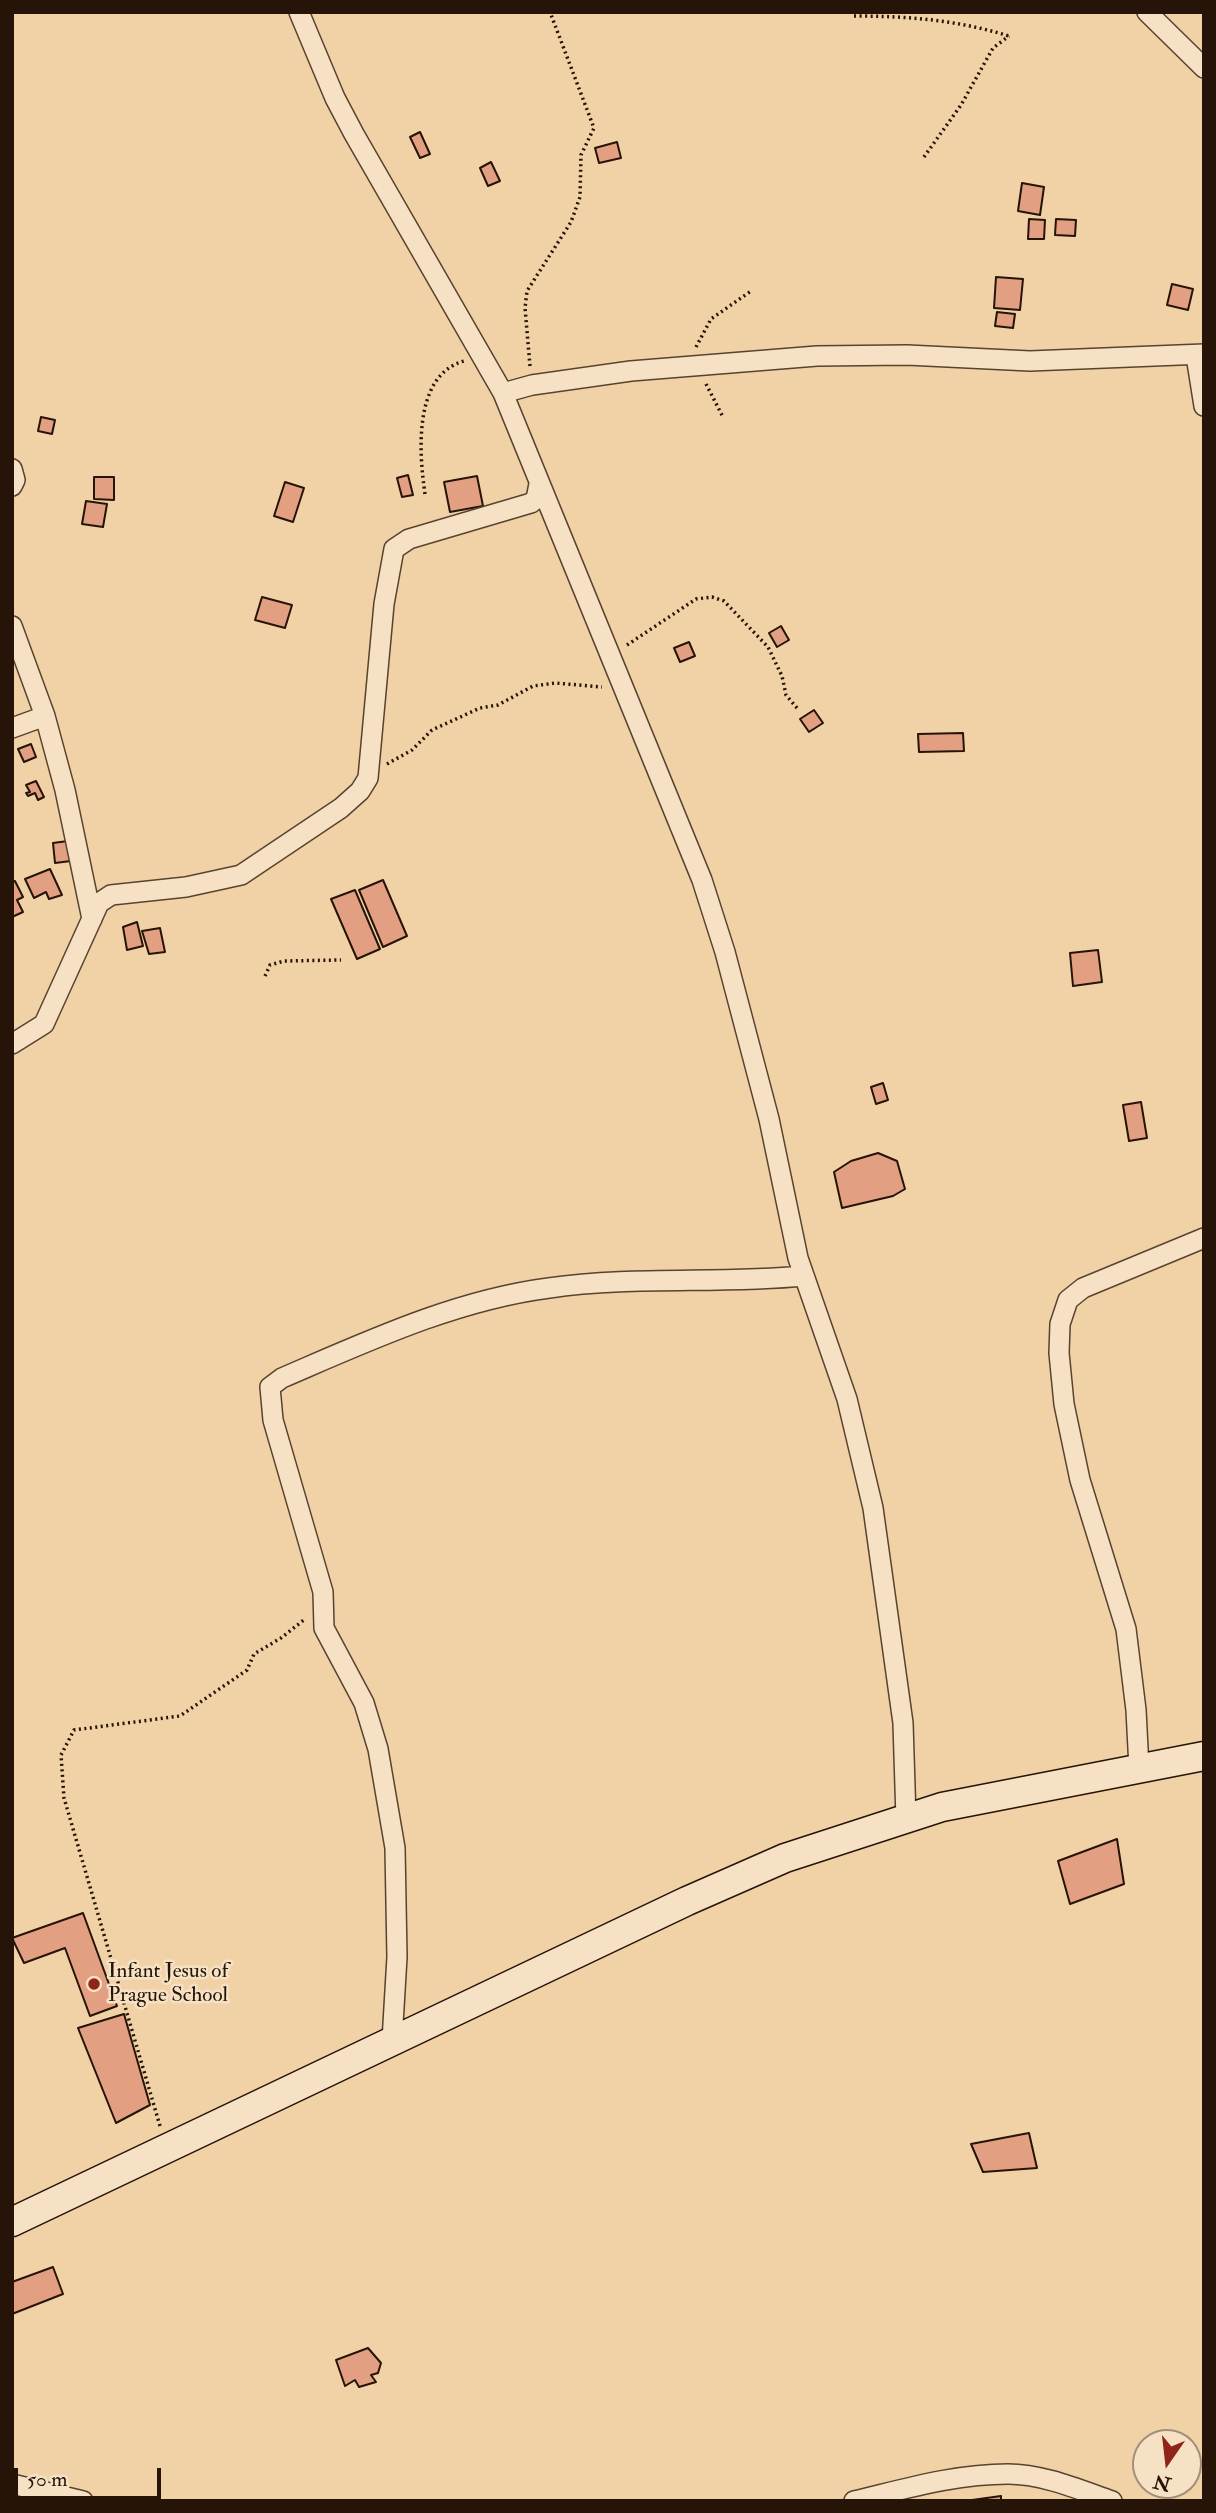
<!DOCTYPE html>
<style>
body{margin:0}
#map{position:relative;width:1216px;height:2513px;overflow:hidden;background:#f1d1a6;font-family:"IM FELL Double Pica",serif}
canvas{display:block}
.frame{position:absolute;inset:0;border:14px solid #251407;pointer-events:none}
.north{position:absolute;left:1132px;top:2429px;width:70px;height:70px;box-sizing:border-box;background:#f6e1c5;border:2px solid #a28f79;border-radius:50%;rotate:194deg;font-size:19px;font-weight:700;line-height:28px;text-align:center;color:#251407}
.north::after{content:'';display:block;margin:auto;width:24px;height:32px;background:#8f2418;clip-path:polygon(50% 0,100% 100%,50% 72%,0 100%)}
.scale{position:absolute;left:14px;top:2468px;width:147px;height:32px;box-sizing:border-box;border:4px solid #251407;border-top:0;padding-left:9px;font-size:21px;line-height:24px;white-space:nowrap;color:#251407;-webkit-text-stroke:5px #f6e1c5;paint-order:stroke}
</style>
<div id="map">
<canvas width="1216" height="2513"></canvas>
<div class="frame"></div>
<div class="north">N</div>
<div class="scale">50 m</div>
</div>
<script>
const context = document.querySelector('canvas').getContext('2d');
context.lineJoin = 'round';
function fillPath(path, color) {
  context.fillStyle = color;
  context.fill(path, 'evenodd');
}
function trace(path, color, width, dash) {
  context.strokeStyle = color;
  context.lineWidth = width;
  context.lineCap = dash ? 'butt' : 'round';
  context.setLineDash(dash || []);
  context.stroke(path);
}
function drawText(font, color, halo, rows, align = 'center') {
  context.font = font + ' "IM FELL Double Pica",serif';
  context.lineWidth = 5;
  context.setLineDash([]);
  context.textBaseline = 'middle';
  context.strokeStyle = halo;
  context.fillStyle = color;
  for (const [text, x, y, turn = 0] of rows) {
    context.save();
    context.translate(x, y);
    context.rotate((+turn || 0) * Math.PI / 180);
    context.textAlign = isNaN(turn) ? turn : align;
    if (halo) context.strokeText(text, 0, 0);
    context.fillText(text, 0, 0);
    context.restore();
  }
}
const building = new Path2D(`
 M420,132L430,154L420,158L410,137Z
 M617,142L621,158L599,163L595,148Z
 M491,162L500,181L488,186L480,168Z
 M1022,183L1044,187L1040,215L1018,211Z
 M1029,219L1045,220L1044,239H1028Z
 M1056,219L1076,220L1075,236L1055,235Z
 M996,277L1023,279L1020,310L994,308Z
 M1172,284L1193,289L1188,310L1167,305Z
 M997,312L1015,314L1013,328L995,326Z
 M41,417L55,420L52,434L38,431Z
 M408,475L413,495L402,497L397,478Z
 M477,476L483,506L450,512L444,482Z
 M94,477H114V500L94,499Z
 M285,482L304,488L293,522L274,516Z
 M86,501L107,504L103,527L82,524Z
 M262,597L292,605L285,628L255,620Z
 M781,626L789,640L777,647L769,633Z
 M689,642L695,656L680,662L674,648Z
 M814,710L823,723L809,732L800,719Z
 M963,733L964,751L919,752L918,734Z
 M31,744L36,757L24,762L18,749Z
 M36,781L44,797L38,800L35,793L28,796L26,793L30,792L26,785Z
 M68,841L71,861L55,863L53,843Z
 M50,869L62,895L49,899L46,892L34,898L25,879Z
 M383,880L407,936L383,947L359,890Z
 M15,881L23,897L17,900L23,912L12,917V882Z
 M355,890L380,949L357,959L331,899Z
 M137,922L143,946L127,950L123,927Z
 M160,928L165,952L149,954L142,931Z
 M1098,950L1102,982L1073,986L1070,953Z
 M883,1083L888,1100L876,1104L871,1087Z
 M1141,1102L1147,1138L1129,1141L1123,1105Z
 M878,1153L897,1161L905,1189L893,1196L842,1208L834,1172L851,1161Z
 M1117,1839L1124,1884L1070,1904L1058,1861Z
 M83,1913L117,2006L90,2016L65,1948L24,1963L12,1938Z
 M124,2014L150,2105L116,2123L78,2028Z
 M1029,2133L1037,2168L983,2172L971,2144Z
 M53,2267L63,2294L12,2314V2282Z
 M368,2348L381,2363L378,2373L371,2375L376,2382L359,2387L355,2380L345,2386L336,2360Z
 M1001,2496V2501H972V2500Z`);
fillPath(building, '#e29f82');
trace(building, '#251407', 2);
const street = new Path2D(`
 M299,12L335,98L354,134L503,393L702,880L725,952L769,1119L798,1258L847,1399L873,1508L903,1723L906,1819
 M1147,12L1204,68
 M1196,356L1204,406
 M503,393L532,385L631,371L817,356L907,355L1030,361L1204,354
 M12,469L15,480L12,486
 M12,626L45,716L65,790L92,919
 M12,728L45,716
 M12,1044L44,1024L99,903L111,895L186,887L241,875L341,808L360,791L368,778L384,604L394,549L409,539L531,503L536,499L539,484
 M1139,1768L1136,1710L1126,1629L1080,1480L1064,1404L1059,1353L1060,1324L1068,1300L1083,1288L1204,1238
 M392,2041L397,1957L395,1848L378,1749L364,1703L324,1628L323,1592L273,1420L270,1387L282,1378C368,1341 456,1300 549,1288C633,1276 720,1284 804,1276
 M12,2484L83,2501
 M854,2501C905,2489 955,2474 1008,2474C1043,2474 1080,2490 1112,2501`);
const secondary = new Path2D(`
 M12,2222L687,1901L785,1858L942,1807L1204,1756`);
trace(street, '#58432f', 22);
trace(secondary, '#251407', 31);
trace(new Path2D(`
 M854,16C908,16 957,20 1009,36
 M924,157L961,105L993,48L1009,36
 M696,347L711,319L751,291
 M530,366L525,308L527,291L571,222L580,197L581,155L594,128L550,12
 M706,384L723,417
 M425,494C419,453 413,375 464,361
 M627,645L696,599L712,597L724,601L768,647L782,676L786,695L797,708
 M387,764L412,750L432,730L480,708L498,705L533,686L555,683L602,687
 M265,976L270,965L284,961L341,960
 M160,2126L64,1798L61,1755L74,1730L180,1716L247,1670L254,1654L281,1638L305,1619`), '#251407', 3.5, [2, 3.5]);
trace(street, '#f6e1c5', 19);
trace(secondary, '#f6e1c5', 28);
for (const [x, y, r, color] of [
 [94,1984,7,"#8f2418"]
]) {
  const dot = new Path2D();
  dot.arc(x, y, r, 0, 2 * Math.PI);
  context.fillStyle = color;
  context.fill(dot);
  trace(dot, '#f6e1c5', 2.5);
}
drawText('21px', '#251407', '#f6e1c5', [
 ["Infant Jesus of",108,1972],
 ["Prague School",108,1996]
], 'left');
</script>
